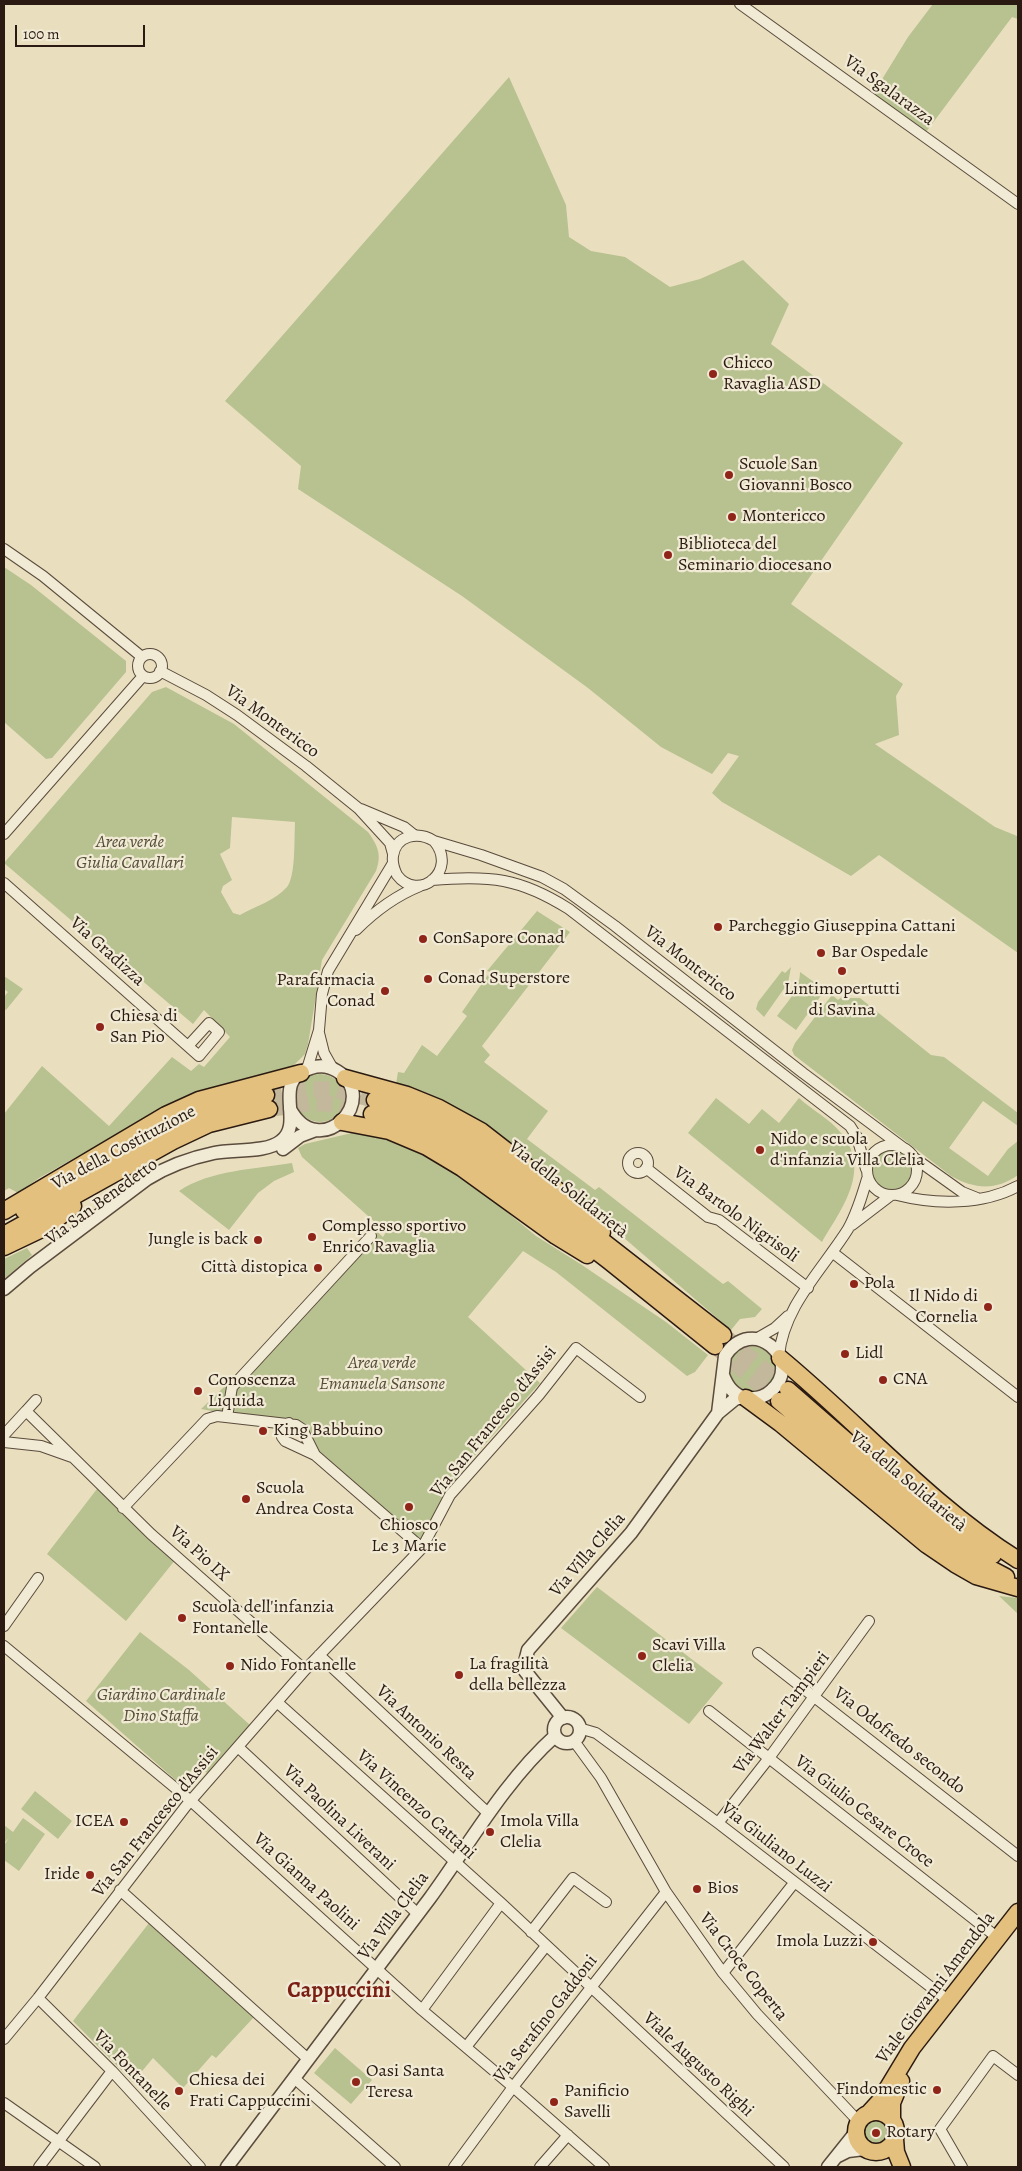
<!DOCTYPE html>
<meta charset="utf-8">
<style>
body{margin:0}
#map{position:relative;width:1022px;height:2171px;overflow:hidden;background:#e9dfbe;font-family:Alegreya,serif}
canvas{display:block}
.frame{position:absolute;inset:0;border:5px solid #2b1a11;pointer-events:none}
.scale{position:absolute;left:15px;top:25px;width:130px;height:22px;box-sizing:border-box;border:2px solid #2b1a11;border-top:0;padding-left:6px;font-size:15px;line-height:18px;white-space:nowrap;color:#2b1a11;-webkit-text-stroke:4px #f1ead5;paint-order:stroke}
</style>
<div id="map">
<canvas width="1022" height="2171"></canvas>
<div class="frame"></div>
<div class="scale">100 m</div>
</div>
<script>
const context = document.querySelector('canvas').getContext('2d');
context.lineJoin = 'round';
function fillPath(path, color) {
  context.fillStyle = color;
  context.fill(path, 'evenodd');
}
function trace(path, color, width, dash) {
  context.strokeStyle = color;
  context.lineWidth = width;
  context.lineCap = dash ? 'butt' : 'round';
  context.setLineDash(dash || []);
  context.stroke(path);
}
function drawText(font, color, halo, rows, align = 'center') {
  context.font = font + ' Alegreya,serif';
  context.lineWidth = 4.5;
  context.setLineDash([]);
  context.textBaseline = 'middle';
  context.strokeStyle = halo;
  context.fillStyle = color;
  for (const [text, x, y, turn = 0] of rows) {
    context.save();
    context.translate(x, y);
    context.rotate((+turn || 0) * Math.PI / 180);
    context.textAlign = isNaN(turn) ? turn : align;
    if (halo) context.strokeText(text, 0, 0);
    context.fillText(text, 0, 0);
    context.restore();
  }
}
fillPath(new Path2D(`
 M933,4H1018V19L1012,17L926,132L873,94L908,37Z
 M509,77L566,205L569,237L591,251L625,257L670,287L700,279L743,260L789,304L771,344L903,443L791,604L903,684L896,696L899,735L875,744L995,827L1017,836L1018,835V953L879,855L851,876L722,802L712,793L739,756L728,753L712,774L661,747L588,688L462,596L298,489L301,466L225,401Z
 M4,567L31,585L126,661V672L52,758L46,759L4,722Z
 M166,687L234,724L368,832C378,846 382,855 376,871L322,960L308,1044L305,1054L292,1067L169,1105L39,1178L18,1193L9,1188L4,1191V1114L42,1066L109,1126L172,1057L191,1071L199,1064L204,1067L230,1037L204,1010L193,1024L4,863L152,692ZM232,817L295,822C294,838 296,876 287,887C276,900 254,907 240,915L233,913L221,892L223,886L232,880L220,854L230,848Z
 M537,911L570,932L482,1046L490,1055L484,1062L548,1111L527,1139L595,1190L599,1187L723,1284L728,1281L762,1309L755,1317L740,1319L731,1330L609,1225L589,1203L509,1142L457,1108L429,1095L396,1084L398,1072L404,1073L422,1045L437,1056L467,1016L462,1012L490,972L487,971Z
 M791,967L788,983L764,1017L756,1009L758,1002L782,971L785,973Z
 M800,972L825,990L796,1030L777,1016C787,1002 800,990 800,972Z
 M4,976L23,989L6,1010L4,1009V997L8,992L4,989Z
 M832,995L838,1000L843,996L847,998H860L931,1055L944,1057L1018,1113V1126L983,1101L949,1148L988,1176L1008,1149L1018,1141V1175C996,1191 974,1189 951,1176L794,1055L792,1050L795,1043Z
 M296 1098a24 24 0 1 1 48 0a24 24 0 1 1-48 0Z
 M716,1098L749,1124L762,1109L779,1123L799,1098C812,1110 830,1119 841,1133C872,1170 842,1208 822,1242L688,1133Z
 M356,1132L379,1134L435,1159L486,1195L536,1236L582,1265L666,1322L708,1355L695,1372L687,1376L556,1272L523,1251L468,1317L540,1383L461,1471L430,1531L417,1541L346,1484L286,1425L201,1409L268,1345L374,1229L383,1237L386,1232L302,1157L298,1148L305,1144Z
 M871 1170a21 21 0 1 1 42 0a21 21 0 1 1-42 0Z
 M292,1163L294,1172L274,1181L258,1193L229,1230L179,1191C210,1170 256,1169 292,1163Z
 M27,1248L32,1255L4,1279V1259Z
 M729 1369a23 23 0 1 1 46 0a23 23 0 1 1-46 0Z
 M100,1485L176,1559L126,1621L47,1554Z
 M597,1587L723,1683L689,1724L561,1628Z
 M999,1596L1018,1598V1614Z
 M140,1632L189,1670L250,1725L207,1773L196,1765L180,1784L86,1701Z
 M35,1791L72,1821L58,1839L21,1809Z
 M23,1818L45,1834L19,1871L4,1860V1845L9,1838L4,1843V1825L13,1832Z
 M149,1923L254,2017L216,2058L212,2055L183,2088L153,2058L133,2082L73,2021Z
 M335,2048L372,2080L351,2104L314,2073Z
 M864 2132a12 12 0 1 1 24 0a12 12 0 1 1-24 0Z`), '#b8c190');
trace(new Path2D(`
 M266,1095L311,1089L336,1090L375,1100
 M269,1109L311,1103L333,1104L372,1114
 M723,1335L788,1390
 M715,1346L779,1401`), '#c3b89b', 16, [16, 8]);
const minor = new Path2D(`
 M740,4L1018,204
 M4,549L43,576L142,657
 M138 666a12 12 0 1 1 24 0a12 12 0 1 1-24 0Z
 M160,671L206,695L237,715L306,766L358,808L390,843L393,854
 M361,809L404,827L414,835
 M4,834L143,676
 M434,841C459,871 418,903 397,875C394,869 392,863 393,856C396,835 418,831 434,841L481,855L542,877L564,889L615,926L803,1073L905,1149
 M432,880C490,875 520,878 569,909L850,1126L857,1137L866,1169
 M4,883L199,1056L219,1032L209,1023L188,1046
 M356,930C374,912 395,896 420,886
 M319,1033L324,1053L333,1069
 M307,1069L319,1030L322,994L328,971L393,863
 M867 1170a25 25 0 1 1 50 0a25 25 0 1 1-50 0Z
 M628 1163a10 10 0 1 1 20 0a10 10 0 1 1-20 0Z
 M913,1157L962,1192L977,1198
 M646,1168L708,1217L719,1220L808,1288
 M897,1195C936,1205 983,1205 1018,1186
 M852,1225L890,1196
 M832,1252L1018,1397
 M756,1339L775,1328L788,1316
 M779,1356C783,1307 823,1269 848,1229C857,1213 862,1196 867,1179
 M26,1411L36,1400
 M227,1417L232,1387L371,1236
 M289,1423L283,1426L281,1431L282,1437L285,1441L315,1455L422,1548
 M4,1435L26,1411L151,1534L305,1670
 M4,1442L41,1446L72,1457
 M123,1508L207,1419L217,1416L296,1425L302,1429L315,1455
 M4,1626L38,1578
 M4,1646L191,1801L422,2010L513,2087L604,2167
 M758,1653L1018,1856
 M319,1655L489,1814
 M278,1703L501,1903L784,2167
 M709,1711L998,1938
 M579,1728L596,1733L718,1823L949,2001
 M574,1741L601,1778L666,1892L723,1973L757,2014L859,2122
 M238,1747L418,1914
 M718,1823L769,1758L869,1621
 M120,1890L308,2059
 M531,1932L573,1878L606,1902
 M723,1973L794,1883
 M38,1998L112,2071L200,2167
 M422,2010L501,1903
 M4,2039L38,1998L186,1806L305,1670L422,1548L450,1495L539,1395L576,1348L640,1397
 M466,2047L546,1946
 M294,2078L395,2167
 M4,2103L95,2167
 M39,2167L112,2071
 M454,2167L513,2087L666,1892
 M540,2167L568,2135
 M962,2167L940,2129L993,2056L1018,2075`);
const tertiary = new Path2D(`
 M283,1149L300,1136L316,1130
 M4,1289L30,1267L147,1179C168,1166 190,1158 214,1153C233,1149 266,1153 281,1141C306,1122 269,1080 311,1068C320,1065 329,1066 337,1071C382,1098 320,1164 290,1109
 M718,1413L725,1356C752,1313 804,1360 772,1390C765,1397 756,1399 747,1398C734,1396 727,1386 723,1375
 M554 1730a13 13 0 1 1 26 0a13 13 0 1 1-26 0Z
 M563,1718L525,1671V1662L528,1650L631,1533L718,1413L735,1399L744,1397
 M838,2156L848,2151L864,2149
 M227,2167C294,2077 363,1988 430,1898C470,1843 505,1781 555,1736
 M828,2167L856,2132`);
const primary = new Path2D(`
 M856 2132a20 20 0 1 1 40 0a20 20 0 1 1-40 0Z
 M869,2113L880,2101L912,2048L1018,1912
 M892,2120V2103L901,2081
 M895,2139L896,2152L902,2167`);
const trunk = new Path2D(`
 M345,1078L407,1095L439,1108L481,1131L575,1204L602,1232
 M375,1100L423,1116L464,1138L505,1165L723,1335
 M372,1114L425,1132L459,1150L501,1178L609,1261L715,1346
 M342,1122L389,1131L427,1147L462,1168L556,1236L587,1255
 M4,1211L166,1115L199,1100L301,1073
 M24,1211C101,1166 177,1113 266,1095
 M4,1235L173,1141L209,1124L269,1109
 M4,1247L48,1226L73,1206
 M780,1358C861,1425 929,1504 1018,1560
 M788,1390L920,1505L993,1555
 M746,1398L780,1423L927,1545L955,1564L976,1576L1018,1588
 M779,1401L922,1524L968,1557L1006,1577`);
trace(minor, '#5a4b3c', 12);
trace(tertiary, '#5a4b3c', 15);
trace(primary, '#2b1a11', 19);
trace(trunk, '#2b1a11', 19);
trace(minor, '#f1ead5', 10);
trace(tertiary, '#f1ead5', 12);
trace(primary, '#e4c07f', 16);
trace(trunk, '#e4c07f', 16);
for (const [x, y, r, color] of [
 [713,374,5,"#8f2418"],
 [729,475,5,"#8f2418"],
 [732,517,5,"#8f2418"],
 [668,555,5,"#8f2418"],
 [718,927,5,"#8f2418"],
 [423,939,5,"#8f2418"],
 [821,953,5,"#8f2418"],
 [842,971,5,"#8f2418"],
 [428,979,5,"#8f2418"],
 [385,991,5,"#8f2418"],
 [100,1027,5,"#8f2418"],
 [760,1150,5,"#8f2418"],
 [312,1237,5,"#8f2418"],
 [258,1240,5,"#8f2418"],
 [318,1268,5,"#8f2418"],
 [854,1284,5,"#8f2418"],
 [988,1307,5,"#8f2418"],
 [845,1354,5,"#8f2418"],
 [883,1380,5,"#8f2418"],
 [198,1391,5,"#8f2418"],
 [263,1431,5,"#8f2418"],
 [246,1499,5,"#8f2418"],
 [409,1507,5,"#8f2418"],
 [182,1618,5,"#8f2418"],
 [642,1656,5,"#8f2418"],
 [230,1666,5,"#8f2418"],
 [459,1675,5,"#8f2418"],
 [124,1822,5,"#8f2418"],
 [490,1832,5,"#8f2418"],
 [90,1875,5,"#8f2418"],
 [697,1889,5,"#8f2418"],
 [873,1942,5,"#8f2418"],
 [356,2082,5,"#8f2418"],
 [937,2090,5,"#8f2418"],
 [179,2091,5,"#8f2418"],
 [554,2102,5,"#8f2418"],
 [876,2133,5,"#8f2418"]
]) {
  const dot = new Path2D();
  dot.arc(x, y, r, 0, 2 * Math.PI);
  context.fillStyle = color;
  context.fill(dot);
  trace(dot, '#f1ead5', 2);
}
drawText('18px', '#2b1a11', '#f1ead5', [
 ["Via Sgalarazza",889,91,36],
 ["Via Montericco",272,722,36],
 ["Via Gradizza",107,952,42],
 ["Via Montericco",690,964,38],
 ["Via della Costituzione",124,1148,-28],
 ["Via della Solidarietà",568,1190,38],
 ["Via San Benedetto",102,1202,-36],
 ["Via Bartolo Nigrisoli",736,1215,36],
 ["Via San Francesco d'Assisi",494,1422,-51],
 ["Via della Solidarietà",908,1482,40],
 ["Via Pio IX",199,1554,42],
 ["Via Villa Clelia",588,1555,-49],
 ["Via Walter Tampieri",782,1713,-53],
 ["Via Antonio Resta",426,1733,43],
 ["Via Odofredo secondo",899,1741,38],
 ["Via Vincenzo Cattani",416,1805,42],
 ["Via Giulio Cesare Croce",864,1812,38],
 ["Via Paolina Liverani",339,1818,43],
 ["Via San Francesco d'Assisi",156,1822,-51],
 ["Via Giuliano Luzzi",776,1848,38],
 ["Via Gianna Paolini",306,1882,42],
 ["Via Villa Clelia",394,1916,-53],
 ["Via Croce Coperta",743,1967,52],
 ["Viale Giovanni Amendola",936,1988,-53],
 ["Via Serafino Gaddoni",546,2019,-52],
 ["Viale Augusto Righi",698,2065,43],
 ["Via Fontanelle",132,2071,46]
]);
drawText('18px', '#2b1a11', '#f1ead5', [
 ["Chicco",723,364],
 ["Ravaglia ASD",723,385],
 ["Scuole San",739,465],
 ["Giovanni Bosco",739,486],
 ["Montericco",742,517],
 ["Biblioteca del",678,545],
 ["Seminario diocesano",678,566],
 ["Parcheggio Giuseppina Cattani",728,927],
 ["ConSapore Conad",433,939],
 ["Bar Ospedale",831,953],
 ["Conad Superstore",438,979],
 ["Parafarmacia",375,981,"right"],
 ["Conad",375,1002,"right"],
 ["Lintimopertutti",842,990,"center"],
 ["di Savina",842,1011,"center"],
 ["Chiesa di",110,1017],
 ["San Pio",110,1038],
 ["Nido e scuola",770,1140],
 ["d'infanzia Villa Clelia",770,1161],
 ["Complesso sportivo",322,1227],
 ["Enrico Ravaglia",322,1248],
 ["Jungle is back",248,1240,"right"],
 ["Città distopica",308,1268,"right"],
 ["Pola",864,1284],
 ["Il Nido di",978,1297,"right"],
 ["Cornelia",978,1318,"right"],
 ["Lidl",855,1354],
 ["CNA",893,1380],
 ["Conoscenza",208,1381],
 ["Liquida",208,1402],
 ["King Babbuino",273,1431],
 ["Scuola",256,1489],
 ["Andrea Costa",256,1510],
 ["Chiosco",409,1526,"center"],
 ["Le 3 Marie",409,1547,"center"],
 ["Scuola dell'infanzia",192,1608],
 ["Fontanelle",192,1629],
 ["Scavi Villa",652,1646],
 ["Clelia",652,1667],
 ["La fragilità",469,1665],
 ["della bellezza",469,1686],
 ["Nido Fontanelle",240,1666],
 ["ICEA",114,1822,"right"],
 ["Imola Villa",500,1822],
 ["Clelia",500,1843],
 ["Iride",80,1875,"right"],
 ["Bios",707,1889],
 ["Imola Luzzi",863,1942,"right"],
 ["Oasi Santa",366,2072],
 ["Teresa",366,2093],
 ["Chiesa dei",189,2081],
 ["Frati Cappuccini",189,2102],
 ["Findomestic",927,2090,"right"],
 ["Panificio",564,2092],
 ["Savelli",564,2113],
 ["Rotary",886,2133]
], 'left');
drawText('italic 18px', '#554c37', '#f1ead5', [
 ["Area verde",130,843],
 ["Giulia Cavallari",130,864],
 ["Area verde",382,1364],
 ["Emanuela Sansone",382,1385],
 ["Giardino Cardinale",161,1696],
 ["Dino Staffa",161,1717]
]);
drawText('bold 22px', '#7a1f14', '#f1ead5', [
 ["Cappuccini",339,1992]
]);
</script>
